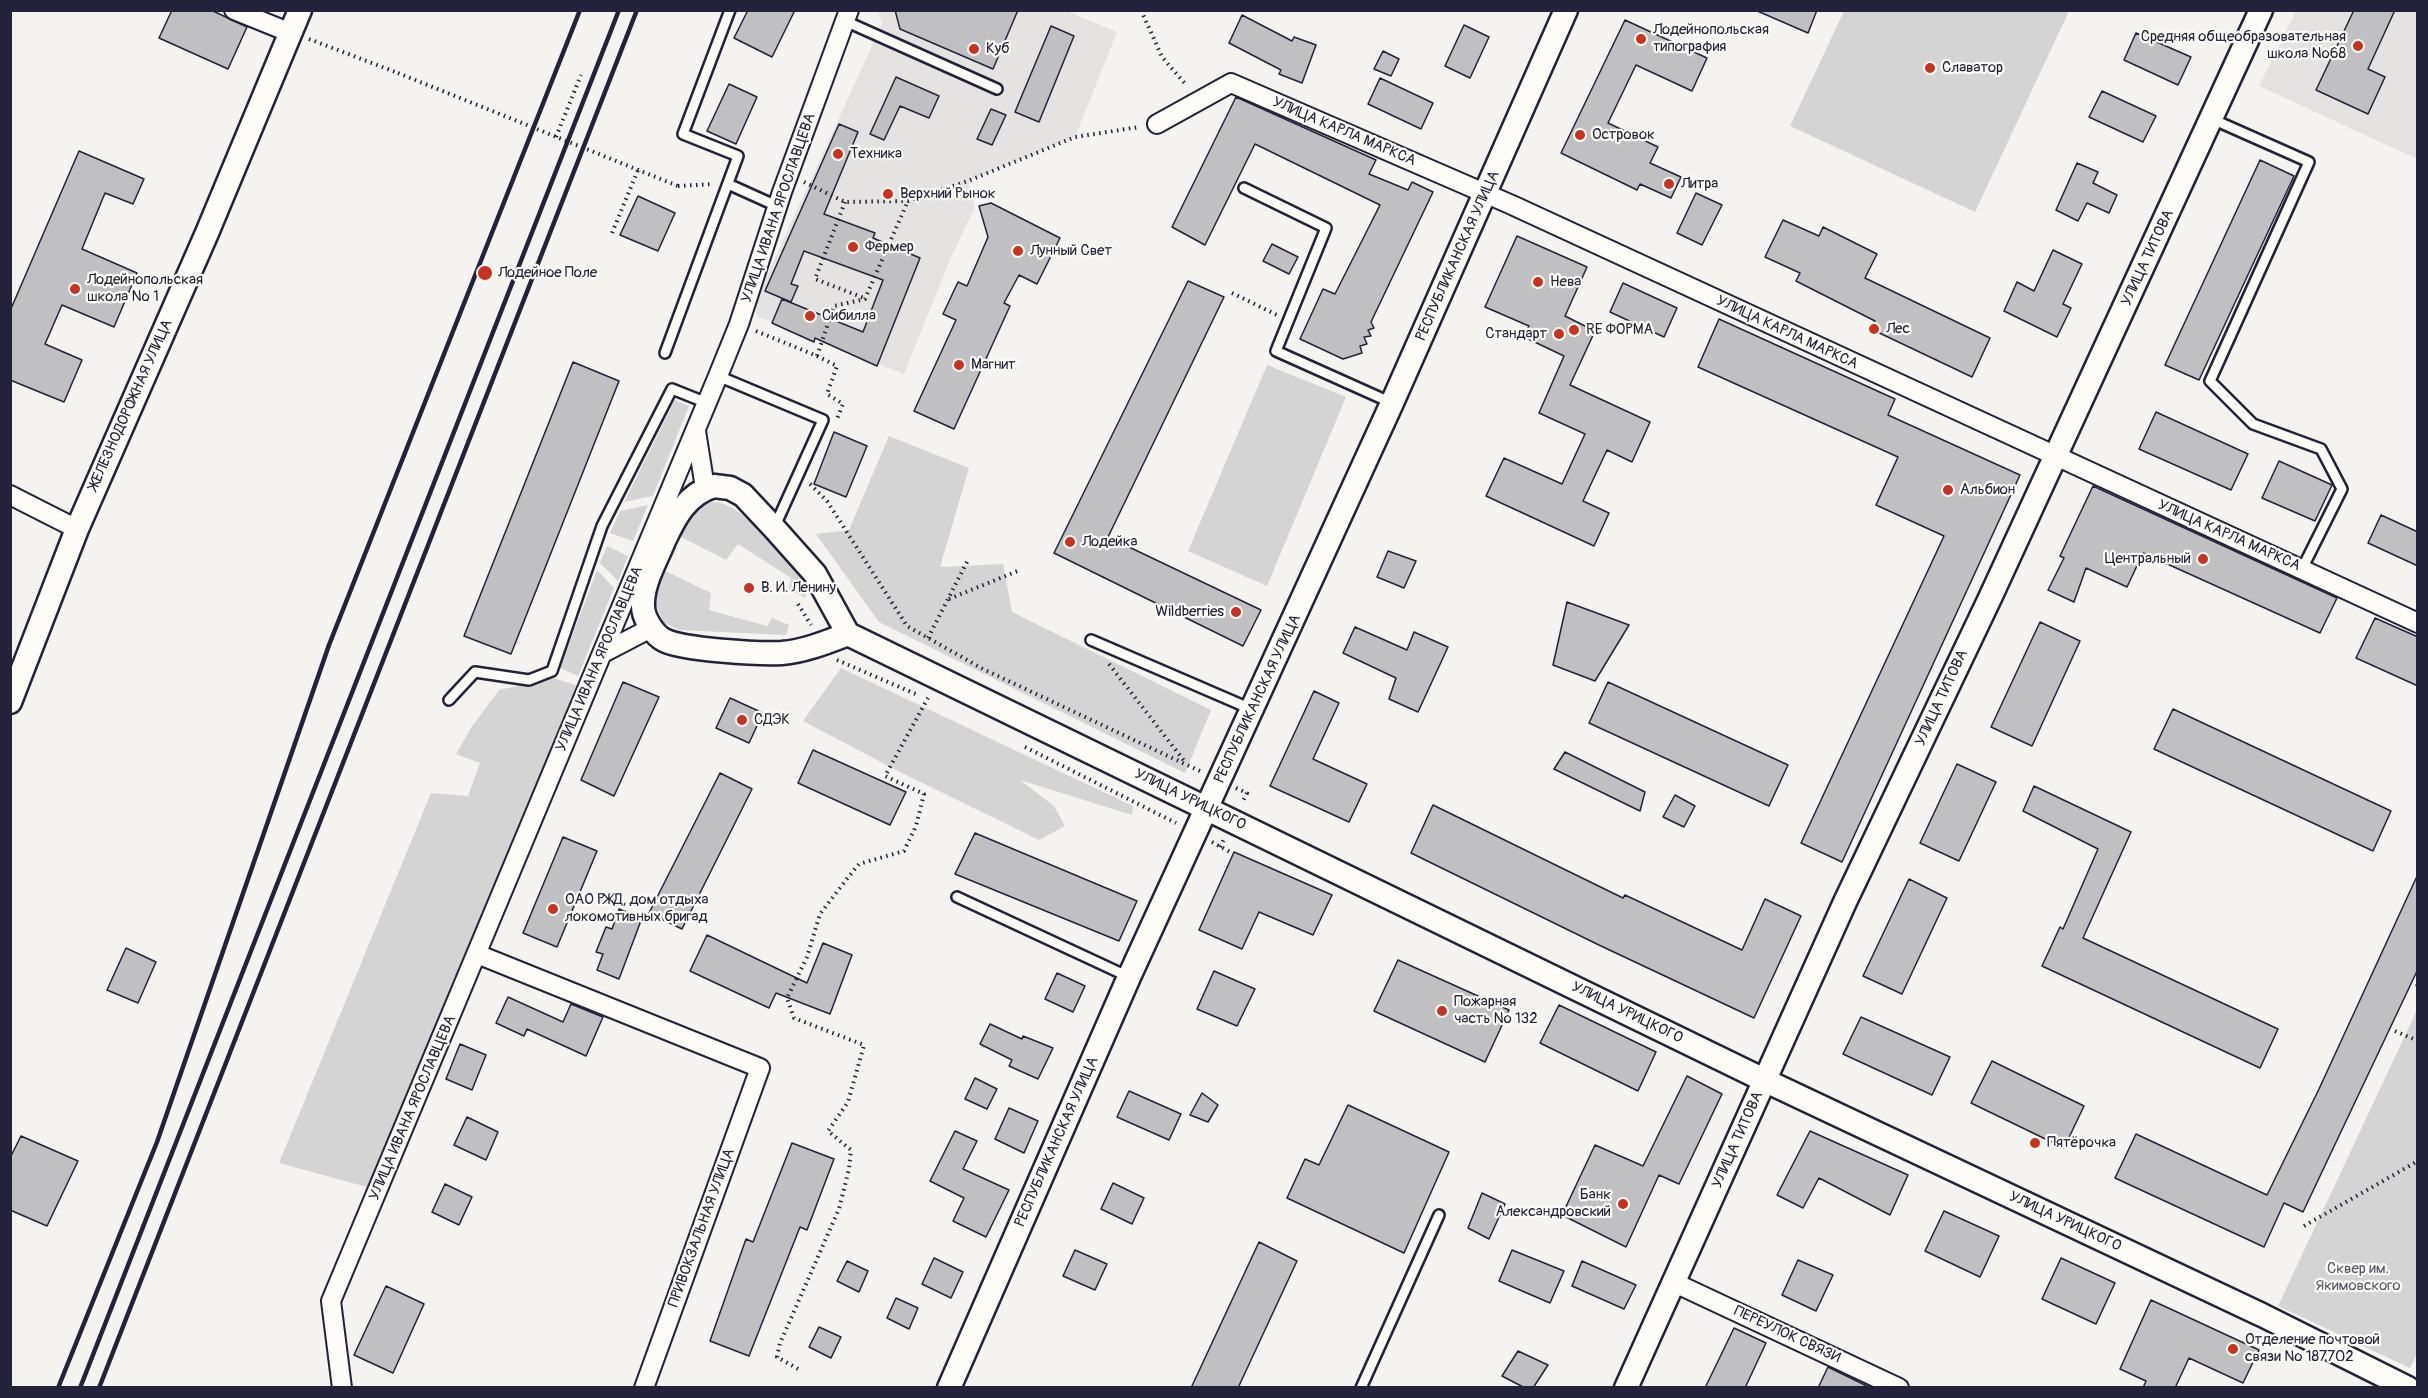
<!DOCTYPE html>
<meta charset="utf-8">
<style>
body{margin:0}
#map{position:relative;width:2428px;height:1398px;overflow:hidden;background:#f4f3ef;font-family:Pangolin,sans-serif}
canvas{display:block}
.frame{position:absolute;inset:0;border:12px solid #22223b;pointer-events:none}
</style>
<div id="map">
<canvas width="2428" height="1398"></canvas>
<div class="frame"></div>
</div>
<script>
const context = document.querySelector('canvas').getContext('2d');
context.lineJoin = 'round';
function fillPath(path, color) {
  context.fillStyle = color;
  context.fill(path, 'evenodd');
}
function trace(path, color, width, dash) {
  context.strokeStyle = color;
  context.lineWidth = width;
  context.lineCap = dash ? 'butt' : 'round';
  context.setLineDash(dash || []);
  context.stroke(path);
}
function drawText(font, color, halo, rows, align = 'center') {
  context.font = font + ' Pangolin,sans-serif';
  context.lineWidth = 4.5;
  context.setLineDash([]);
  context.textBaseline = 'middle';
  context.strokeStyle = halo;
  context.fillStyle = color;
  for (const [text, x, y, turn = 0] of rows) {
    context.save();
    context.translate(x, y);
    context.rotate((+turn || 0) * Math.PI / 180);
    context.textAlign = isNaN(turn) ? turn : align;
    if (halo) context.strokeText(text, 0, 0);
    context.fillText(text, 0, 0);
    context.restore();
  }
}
fillPath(new Path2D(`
 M878,11H1066L1117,32L1075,137L968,181L975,207L952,255L904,374L758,317L754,304L882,24Z
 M2296,11H2417V159L2259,86Z`), '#e4e3e2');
fillPath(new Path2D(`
 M1844,11H2069L1975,212L1790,126Z
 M1267,365L1346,397L1267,586L1188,551Z
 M675,400L689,406L653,496L624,502Z
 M889,436L969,468L940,567L1003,564L1012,612L1211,710L1185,773L879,622L816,534L849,530Z
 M710,502C725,502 733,508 745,517L809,581L810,587L805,598L789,589L791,578L738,544L726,560L679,536C688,517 688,508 710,502Z
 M648,505L633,541L610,533L620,511Z
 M607,546L628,556L618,581L600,563Z
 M661,569L711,593L709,610L767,626L772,618L789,625L786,635L679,630L663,622L654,598Z
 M597,570L614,588L578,676L560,668Z
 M841,668L1133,806L1132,815L1020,780L1054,806L1065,826L1039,840L896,770L803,721Z
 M554,678L587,689L378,1190L279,1163L431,793L468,796L480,763L456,754L471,728L499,690Z
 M2417,1010L2418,1352L2410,1368L2278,1306Z`), '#d5d4d5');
const building = new Path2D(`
 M172,10H211L247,27L228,69L159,38Z
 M748,10H795L772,57L734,38Z
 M895,10H1018L993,69L900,29Z
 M1755,10H1817L1808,33Z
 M2354,10H2395L2368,69L2385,77L2368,114L2316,90Z
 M1242,15L1292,41L1294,37L1316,45L1302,83L1279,74L1281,70L1229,43Z
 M1625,20L1707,58L1692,91L1636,65L1608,123L1658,147L1650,163L1681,177L1671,198L1640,184L1637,190L1561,153Z
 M1464,25L1489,37L1470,78L1445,66Z
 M1051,26L1074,36L1039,122L1015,112Z
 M2136,33L2191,57L2178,85L2124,60Z
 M1383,51L1399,59L1391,76L1374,69Z
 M896,77L939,96L929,118L900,106L884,140L870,134Z
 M1380,78L1433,103L1421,129L1368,104Z
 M729,84L757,97L736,144L707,131Z
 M2102,91L2156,116L2143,142L2089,117Z
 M1236,97L1376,160L1369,174L1408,190L1412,182L1433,192L1371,322L1374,328L1368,330L1371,336L1364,337L1367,344L1360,346L1362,353L1343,359L1300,339L1323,289L1335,294L1380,205L1255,144L1205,245L1172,227Z
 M991,109L1006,115L992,145L977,139Z
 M839,124L858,132L824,214L875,233L873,238L920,258L877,366L815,338L814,342L772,323L782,299L863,332L883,280L804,251L791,284L798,286L791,302L765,291Z
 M79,151L144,179L133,204L105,193L82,249L137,273L114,327L62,305L45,344L82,360L64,402L10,380V311Z
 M2260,160L2294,176L2199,380L2165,365Z
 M2077,163L2098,172L2093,183L2117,195L2109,213L2087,203L2078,221L2056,210Z
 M1696,193L1722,205L1702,245L1677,233Z
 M638,196L675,213L658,251L620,235Z
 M991,203L1060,238L1037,284L1019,275L1004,303L1010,306L954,429L914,411L956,320L943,314L958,282L967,286L988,237L979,206Z
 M1783,220L1819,236L1823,227L1877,254L1865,278L1990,338L1972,377L1871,329L1875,321L1796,281L1800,273L1765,257Z
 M1517,236L1587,267L1565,316L1595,331L1570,385L1650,422L1632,462L1607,450L1583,501L1609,513L1594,546L1486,496L1504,458L1562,484L1585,434L1539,413L1564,356L1524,337L1529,326L1485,307Z
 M1272,244L1298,257L1289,274L1263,261Z
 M2053,250L2082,264L2063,304L2071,308L2057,337L2004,311L2017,282L2034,291Z
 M1188,281L1224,297L1108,537L1261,610L1243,646L1054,553Z
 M1623,283L1677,308L1664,337L1610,312Z
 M1719,319L1895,399L1888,415L2020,475L1842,862L1801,843L1944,536L1876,505L1898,457L1698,367Z
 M573,362L619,381L511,654L464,636Z
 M2156,412L2248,454L2231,490L2139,449Z
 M834,432L867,446L846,497L814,484Z
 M2279,461L2332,485L2315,521L2262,498Z
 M2093,486L2337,598L2320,633L2143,553L2127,587L2086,568L2074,602L2048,590L2064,558L2060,556Z
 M2381,515L2418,532V566L2368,543Z
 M1388,551L1416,561L1404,588L1377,577Z
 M1567,602L1629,625L1595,681L1553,665Z
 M2375,618L2418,637V686L2356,658Z
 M2040,622L2080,641L2032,746L1991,727Z
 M1355,627L1407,650L1414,632L1448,647L1418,712L1389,699L1396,678L1343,653Z
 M623,682L659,697L614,796L581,780Z
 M1608,682L1788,765L1769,806L1589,723Z
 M1314,691L1339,703L1313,759L1367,784L1349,822L1270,786Z
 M730,698L763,713L749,743L716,728Z
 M2173,709L2391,811L2373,851L2154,749Z
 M813,750L906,792L890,825L798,783Z
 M1565,752L1645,792L1640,811L1554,769Z
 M1957,764L1996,782L1959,861L1920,843Z
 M720,773L752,789L682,929L649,913Z
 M2034,786L2131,832L2083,938L2278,1029L2260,1068L2042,966L2060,927L2063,929L2098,849L2023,811Z
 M1675,795L1695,806L1684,827L1663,817Z
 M1433,805L1623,898L1625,895L1742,950L1765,899L1801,916L1754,1018L1601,946L1411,853Z
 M975,833L1137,901L1119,941L955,874Z
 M563,837L597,851L557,947L523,933Z
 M1234,852L1332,895L1313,935L1259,912L1242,949L1199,930Z
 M2418,874V969L2303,1212L2284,1203L2264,1247L2115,1178L2136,1134L2267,1195L2319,1089Z
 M1909,879L1947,898L1902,994L1863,976Z
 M619,909L642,918L619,979L597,970L603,954L596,952L606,927L612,929Z
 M707,935L807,983L823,943L852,955L830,1014L776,993L769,1008L690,971Z
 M126,948L156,962L138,1003L107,990Z
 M1398,960L1509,1010L1485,1062L1374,1011Z
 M1214,971L1255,989L1237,1026L1197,1009Z
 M1057,973L1085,986L1073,1012L1045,999Z
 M508,997L563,1022L571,1004L603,1017L586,1056L527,1029L524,1036L496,1023Z
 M1559,1005L1656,1052L1638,1091L1540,1043Z
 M1861,1017L1950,1057L1932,1095L1843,1054Z
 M990,1024L1022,1039L1023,1036L1053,1048L1038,1079L1009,1066L1012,1060L980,1044Z
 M460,1044L486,1055L472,1090L446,1079Z
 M1992,1061L2084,1106L2064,1148L1971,1103Z
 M1687,1076L1722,1094L1679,1184L1659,1175L1626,1247L1562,1215L1595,1145L1643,1166Z
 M975,1078L997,1089L987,1109L965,1099Z
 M1129,1091L1181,1114L1169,1140L1117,1117Z
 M1202,1093L1218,1105L1208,1122L1190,1115Z
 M1348,1105L1449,1152L1404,1253L1287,1198L1305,1159L1319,1165Z
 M1009,1108L1038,1121L1024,1153L995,1139Z
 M467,1117L498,1132L486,1160L454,1145Z
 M955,1131L977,1141L963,1169L1009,1190L986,1237L953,1221L964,1198L930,1181Z
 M1810,1131L1908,1175L1890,1215L1819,1178L1803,1208L1777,1195Z
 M21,1136L78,1161L47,1226L10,1210V1158Z
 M792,1143L834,1159L807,1230L800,1227L749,1356L710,1341L746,1239L753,1242Z
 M1113,1183L1144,1198L1132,1224L1101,1209Z
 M445,1184L472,1197L459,1225L432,1212Z
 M1482,1193L1505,1204L1489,1239L1468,1228Z
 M1944,1211L1999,1236L1980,1277L1925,1251Z
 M1259,1242L1297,1261L1238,1388H1191Z
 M1075,1250L1107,1264L1095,1290L1063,1276Z
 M1512,1250L1564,1271L1550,1303L1499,1281Z
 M934,1258L963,1272L951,1298L922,1284Z
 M2061,1258L2115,1283L2096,1324L2042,1299Z
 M1798,1260L1833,1275L1816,1311L1782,1295Z
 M847,1261L868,1271L859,1292L837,1281Z
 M1582,1261L1636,1285L1624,1309L1572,1286Z
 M386,1286L424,1304L393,1373L354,1355Z
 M896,1298L918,1308L909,1329L887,1318Z
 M2151,1300L2259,1350L2243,1383L2189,1358L2175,1388H2143L2146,1381L2120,1369Z
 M819,1327L841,1337L831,1358L809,1347Z
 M1734,1328L1766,1343L1745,1388H1705Z
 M1518,1351L1548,1365L1533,1388H1525L1502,1376Z
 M1828,1367L1871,1388H1818Z`);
fillPath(building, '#c0bfc2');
trace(building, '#22223b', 1.5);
const service = new Path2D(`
 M845,21L997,89
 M2212,119L2309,162L2210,381L2253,424L2321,449L2342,489L2302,569
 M728,184L779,207
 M1244,188L1326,228L1276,351L1392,403
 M665,353L738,156L683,134L730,10
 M718,376L823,420L775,526
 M1091,640L1251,709
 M449,700L475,672L529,680L552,671L602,526L672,389L707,403
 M957,897L1129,977
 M1361,1388L1439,1215`);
const minor = new Path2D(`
 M234,10L291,33
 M1157,124L1231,83L1512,205L2418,623
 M696,431L705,488
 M10,495L77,529
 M603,653L651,628
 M477,954L760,1068L644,1388
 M1675,1283L1899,1388
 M342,1388L331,1301L718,376L739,324L782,192L849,10`);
const tertiary = new Path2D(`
 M714,486L730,488L743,495L774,528L815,574L848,634C827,642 805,651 782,653C759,654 683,650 664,640C654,635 643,618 643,606C642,584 656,561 664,541C675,517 687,494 714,486Z
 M848,634L1764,1080L2262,1315L2408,1388
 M10,702L77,529L207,233L300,10
 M949,1388L1129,977L1392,403L1566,10
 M1626,1388L1845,902L1990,598L2261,10`);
trace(service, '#22223b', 14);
trace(minor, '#22223b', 22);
trace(tertiary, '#22223b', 27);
trace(new Path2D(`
 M1141,10L1162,57L1187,86
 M309,39L398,73
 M556,137L581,75
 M804,182L845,202L908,201L968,181L1075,137L1139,127
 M678,186L713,184
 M845,202L815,279L864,298
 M612,233L638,170
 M1232,293L1277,315
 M756,331L817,356L834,306L865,299L908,201
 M817,356L837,366L827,394L843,404L837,419
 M810,484L827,501L907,626L983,669L1202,772
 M949,599L1020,570
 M798,604L811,625
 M928,638L968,560
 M837,660L918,695
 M1109,664L1185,762
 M1025,747L1176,823
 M1236,788L1247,793L1242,803
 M1212,842L1230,852
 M1220,847L1224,839
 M2416,984L2418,985
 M2395,1031L2418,1041
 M2304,1226L2418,1161
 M798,1369L777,1357L780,1343L839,1209L849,1169L851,1150L828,1131L848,1102L864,1045L794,1018L787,998L807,957L820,914L846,880L859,864L904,851L916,826L924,794L885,776L928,698`), '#22223b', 4, [1.5, 4.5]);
trace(service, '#fdfcf7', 9);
trace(minor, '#fdfcf7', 18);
trace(tertiary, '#fdfcf7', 22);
trace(new Path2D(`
 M58,1388L157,1142L329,645L580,10
 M80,1388L619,10
 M99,1388L637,10`), '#22223b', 4.5);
trace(new Path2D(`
 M398,73L678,186`), '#22223b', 4, [1.5, 4.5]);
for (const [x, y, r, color] of [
 [1641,39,6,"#c8321e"],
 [2358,46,6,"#c8321e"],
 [974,49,6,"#c8321e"],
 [1930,68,6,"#c8321e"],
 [1580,135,6,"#c8321e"],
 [838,154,6,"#c8321e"],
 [1669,184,6,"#c8321e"],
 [888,194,6,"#c8321e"],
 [853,247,6,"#c8321e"],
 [1018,251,6,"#c8321e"],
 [485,273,8,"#c8321e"],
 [1538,282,6,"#c8321e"],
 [75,289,6,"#c8321e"],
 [810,316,6,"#c8321e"],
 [1874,329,6,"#c8321e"],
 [1574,330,6,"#c8321e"],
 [1559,334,6,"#c8321e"],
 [959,365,6,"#c8321e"],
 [1948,490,6,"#c8321e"],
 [1070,542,6,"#c8321e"],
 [2203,559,6,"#c8321e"],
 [749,588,6,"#c8321e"],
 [1236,612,6,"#c8321e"],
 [742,720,6,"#c8321e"],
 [553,909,6,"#c8321e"],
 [1442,1011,6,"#c8321e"],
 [2035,1143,6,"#c8321e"],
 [1623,1204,6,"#c8321e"],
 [2233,1349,6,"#c8321e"]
]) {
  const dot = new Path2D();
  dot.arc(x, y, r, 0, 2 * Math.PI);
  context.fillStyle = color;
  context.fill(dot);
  trace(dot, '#fdfcf7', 2);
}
drawText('15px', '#22223b', '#fdfcf7', [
 ["Лодейнопольская",1653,30],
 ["типография",1653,47],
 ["Средняя общеобразовательная",2346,37,"right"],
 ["школа №68",2346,54,"right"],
 ["Куб",986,49],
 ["Славатор",1942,68],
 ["Островок",1592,135],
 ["Техника",850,154],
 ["Литра",1681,184],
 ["Верхний Рынок",900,194],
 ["Фермер",865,247],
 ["Лунный Свет",1030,251],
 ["Лодейное Поле",498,273],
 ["Лодейнопольская",87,280],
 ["школа № 1",87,297],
 ["Нева",1550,282],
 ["Сибилла",822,316],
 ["Лес",1886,329],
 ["RE ФОРМА",1586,330],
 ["Стандарт",1547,334,"right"],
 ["Магнит",971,365],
 ["Альбион",1960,490],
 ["Лодейка",1082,542],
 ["Центральный",2191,559,"right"],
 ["В. И. Ленину",761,588],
 ["Wildberries",1224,612,"right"],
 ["СДЭК",754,720],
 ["ОАО РЖД, дом отдыха",565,900],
 ["локомотивных бригад",565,917],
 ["Пожарная",1454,1002],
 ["часть № 132",1454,1019],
 ["Пятёрочка",2047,1143],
 ["Банк",1611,1195,"right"],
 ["Александровский",1611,1212,"right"],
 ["Отделение почтовой",2245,1340],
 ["связи № 187702",2245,1357]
], 'left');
drawText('15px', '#22223b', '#fdfcf7', [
 ["УЛИЦА КАРЛА МАРКСА",1344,132,23],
 ["УЛИЦА ИВАНА ЯРОСЛАВЦЕВА",779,208,-71],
 ["РЕСПУБЛИКАНСКАЯ УЛИЦА",1458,256,-66],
 ["УЛИЦА ТИТОВА",2148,258,-65],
 ["УЛИЦА КАРЛА МАРКСА",1787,333,25],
 ["ЖЕЛЕЗНОДОРОЖНАЯ УЛИЦА",131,405,-66],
 ["УЛИЦА КАРЛА МАРКСА",2229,536,24],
 ["УЛИЦА ИВАНА ЯРОСЛАВЦЕВА",600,659,-67],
 ["УЛИЦА ТИТОВА",1942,698,-65],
 ["РЕСПУБЛИКАНСКАЯ УЛИЦА",1258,699,-65],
 ["УЛИЦА УРИЦКОГО",1190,800,26],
 ["УЛИЦА УРИЦКОГО",1627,1013,26],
 ["УЛИЦА ИВАНА ЯРОСЛАВЦЕВА",413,1108,-67],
 ["УЛИЦА ТИТОВА",1738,1140,-66],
 ["РЕСПУБЛИКАНСКАЯ УЛИЦА",1057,1142,-66],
 ["УЛИЦА УРИЦКОГО",2065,1222,25],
 ["ПРИВОКЗАЛЬНАЯ УЛИЦА",702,1228,-70],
 ["ПЕРЕУЛОК СВЯЗИ",1787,1335,25]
]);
drawText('15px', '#585769', '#fdfcf7', [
 ["Сквер им.",2358,1269],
 ["Якимовского",2358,1286]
]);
</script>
